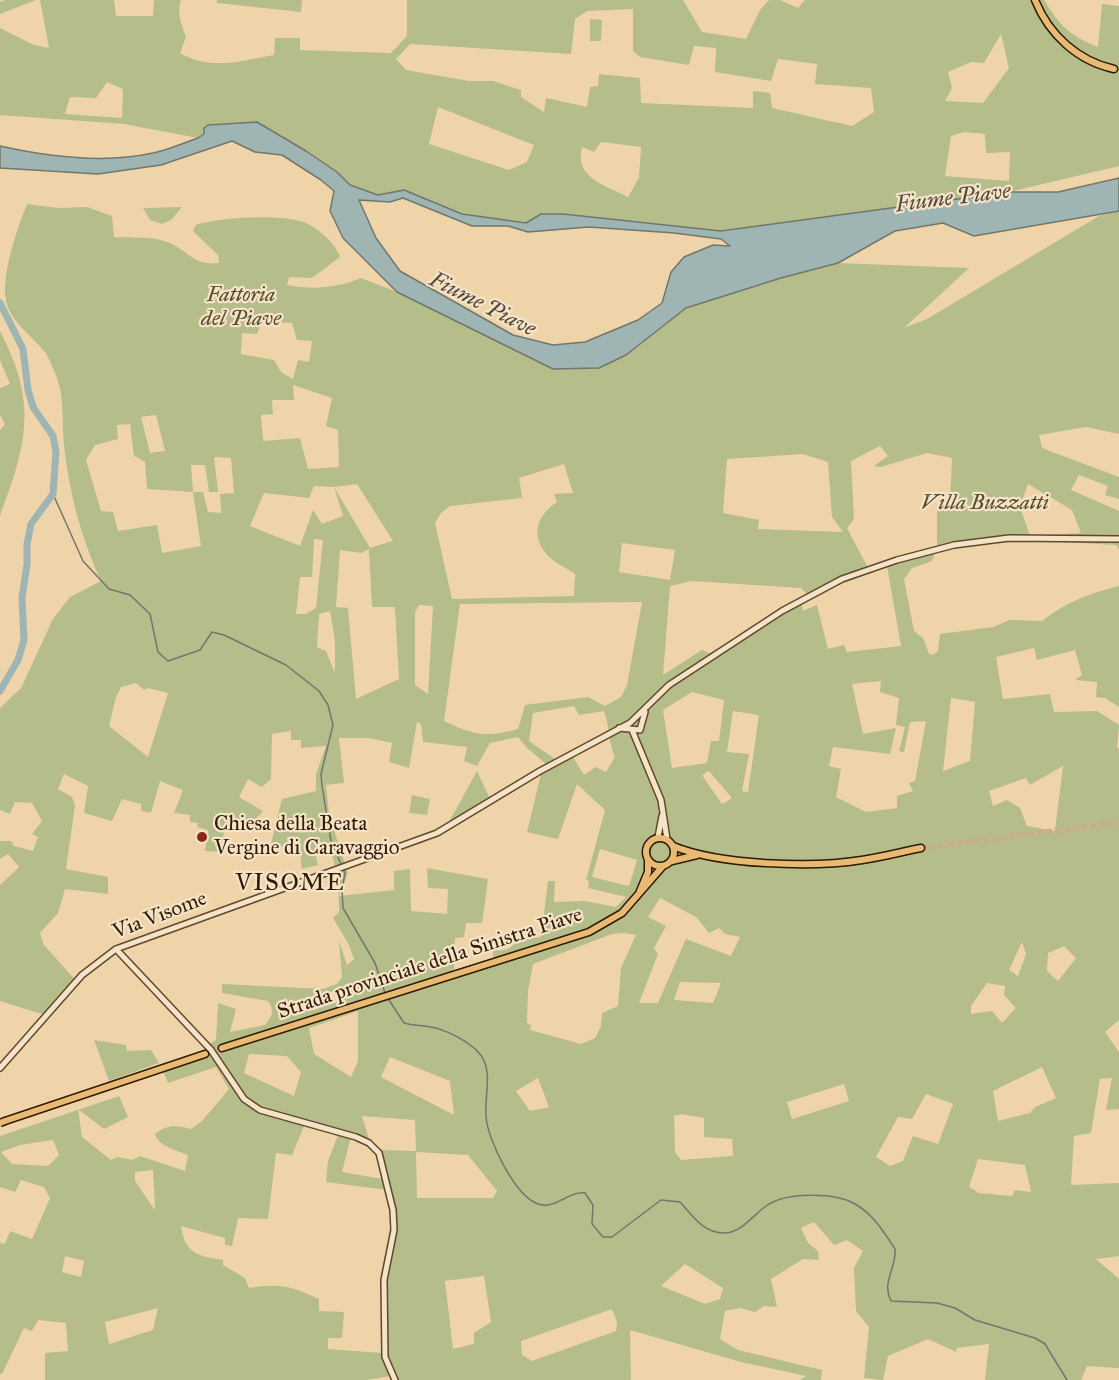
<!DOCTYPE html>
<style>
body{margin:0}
canvas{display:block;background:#efd4a9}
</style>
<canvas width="1119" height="1380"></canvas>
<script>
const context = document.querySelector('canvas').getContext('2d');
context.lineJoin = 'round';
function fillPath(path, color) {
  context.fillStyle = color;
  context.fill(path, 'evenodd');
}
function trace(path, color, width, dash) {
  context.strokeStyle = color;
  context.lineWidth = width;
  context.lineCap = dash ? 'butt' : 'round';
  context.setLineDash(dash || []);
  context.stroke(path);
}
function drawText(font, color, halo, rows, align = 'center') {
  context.font = font + ' "IM FELL Great Primer",serif';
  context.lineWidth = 4.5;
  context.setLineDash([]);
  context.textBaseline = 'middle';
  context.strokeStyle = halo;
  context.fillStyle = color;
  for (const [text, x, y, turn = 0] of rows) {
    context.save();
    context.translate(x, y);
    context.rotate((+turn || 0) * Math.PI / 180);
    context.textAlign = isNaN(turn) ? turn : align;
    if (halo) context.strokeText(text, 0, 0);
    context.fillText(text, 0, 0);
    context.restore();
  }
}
fillPath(new Path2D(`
 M5,0H36L0,14V2Z
 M40,0H114L116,16H153L154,0H181C177,13 181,24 186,37L180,53C212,71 240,61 274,55L275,38H300V50L391,53L407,36V0H683L702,32L746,39L760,10L769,0H780L798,8L805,0H1044C1059,25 1070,36 1098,47L1102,4L1119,6V166L1009,192L721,231L563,214H541L526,223L462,214L404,190L378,195L349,185L337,172L257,122L208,125L204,134L198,138L124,124L0,115V28L34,45L49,48ZM633,9V51L640,57L689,65L694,46L716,48L715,72L771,81L778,59L817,64L815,84L871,88L874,112L852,126L772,108L770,93L753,91V108L641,103L640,78L599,74L598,86L590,87L587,107L546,98L544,112L521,97V90L493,81H469L406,70L396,59L410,44L571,54L575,19L587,11ZM1001,34L1009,68L983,103L945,101L952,88L948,72L971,62L984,63ZM107,82L123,89L122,118L65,114L70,97L96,98ZM438,107L534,145L527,162L509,170L429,144ZM964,132L985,134L986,153L1010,152L1009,181L945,176L951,136ZM601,142L641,147L639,178L628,197C605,185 574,178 582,147L594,152Z
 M217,0H302L301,12L217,3Z
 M590,19L602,20L601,41H590Z
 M27,204L58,208L87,207L112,216L114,237C131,238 151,236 167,242C190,251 192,266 219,263L218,255L193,231L196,225C218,217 288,213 308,224C320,230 336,244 340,257L312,278L289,277L287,285C313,290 337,288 361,278L397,292L553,369L599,368L626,355L686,308L781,278L838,263L969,268L904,328L927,319L1099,216L1119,211V434L1086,427L1039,435L1042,448L1119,477V499L1105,495L1108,486L1079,475L1071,490L1119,511V550L1116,545L1028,540L1029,537L937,547L932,561L912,568L904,579L914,631L923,638L929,654L933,655L938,651L940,634L993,627L1010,620L1042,621C1066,602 1090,593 1119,586V707L1105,698L1096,697L1097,682L1075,680L1082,675L1075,650L1037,660L1034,648L996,657L1003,699L1050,694L1054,712L1097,711L1119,725L1117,747L1119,749V1020L1105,1032L1119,1052V1109L1106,1110L1112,1078L1100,1079L1091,1133L1074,1136L1071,1185L1119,1183V1256L1096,1259L1119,1279V1368L1087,1366L1081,1380H985L989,1344L957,1348L956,1352L928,1339L888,1356L883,1380L864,1378L869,1327L856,1311L854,1268L863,1251L847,1240L834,1245L814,1222L801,1228L808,1243L818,1251L819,1260L803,1259L771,1279L777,1307L764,1306L755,1312L740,1308L725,1311L720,1339L738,1350L822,1370L821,1380H800L806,1376L741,1362L630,1330L631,1380H393L390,1376L367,1380H45V1353L68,1351L66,1323L38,1320L32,1331L24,1328L2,1374H0V1243L5,1244L10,1231L32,1239L50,1198L44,1187L21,1180L15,1192L0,1187V1136L119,1096L128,1117L104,1129L78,1109L82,1137L111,1160L118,1157L133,1160L140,1156L185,1171L188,1155C176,1150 159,1147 155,1134C166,1124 178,1125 191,1129L202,1121L229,1089L216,1067L168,1083L163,1071L207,1057L204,1047L216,1040L218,1003L236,1009L230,1032L265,1025C272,1016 275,1011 268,1001L222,993V984L323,989L337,984L342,977L339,941L347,965L354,959L349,945L333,918L339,912C339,889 338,869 329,847L315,853L318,865L302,869L299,845L270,848L282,799L316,791V774L326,746L301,748V740H291V731L272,734L271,779L262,787L248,779L239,797L263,811L246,830L230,825L229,832L224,831L221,852L205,851L208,830L197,827L198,823L190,822V815L174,813L183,790L160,781L151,813L141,811V804L122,799L112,821L84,813L88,786L64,774L58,789L72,797L75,805L66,869L108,877V894L65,889L58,913L40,933L44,945L79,984L48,1016L0,1001V885L19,867L8,854L0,859V841H11L14,846L33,851L38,837L32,834L42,821L32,803L15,802L10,814L0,810V708L21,688L53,619L70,597L101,581C81,538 69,492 64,445C62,425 64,404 59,385C57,376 50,360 45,352C33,337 10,321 6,301C1,275 17,229 27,204ZM262,321L292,323L297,340L312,341L309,362L298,360L293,379L281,372L274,360L241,354L242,333L257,334ZM293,385L332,398L326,426L338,430L339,467L308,469L300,438L263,441L261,415L273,414L272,400H294ZM156,415L165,451L150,453L141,417ZM130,424L134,456L145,462L147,489L193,492L201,546L162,553L157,525L118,531L113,512L101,511L86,460L95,445L118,439L117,425ZM880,446L888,456L874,466L881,467L927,453L952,458L950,504L937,509V547L867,566L847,528L854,519L851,461ZM803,454L828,462L832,517L843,532L758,529L759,520L723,513L727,459ZM214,457L231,458L234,493L220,494L221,513L208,512L203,492H193L191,465H205L209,492H218ZM564,464L573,493L554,494L557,502C533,518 530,542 554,561C561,566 568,569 575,574L574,596L452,599L435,523L441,513L450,506L522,498L519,478ZM357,484L393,541H392L370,548L334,487ZM1028,484L1072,510L1081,533L1030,536L1020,507ZM314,486L334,487L343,516L322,524L313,510L300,546L250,526L264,493L309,498ZM314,539L323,540L316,608L306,614H296L300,577H312ZM622,543L675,550L670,580L619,572ZM369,549L372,607H395L399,679L356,699L348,608L336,607L340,550L361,553ZM887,566L901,646L847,652L844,645L828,649L817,605L803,611L801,600ZM691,581L801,588L807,594L710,653L702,650L663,675L670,586ZM642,602L627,685L621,697L605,706L588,697L525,705L518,729C485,738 474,735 444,721L460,604ZM419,605L433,606L428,694L415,685V612ZM330,611L335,641V673L326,651L317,647L319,614ZM881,681L880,692L899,698L896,725L905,727L899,751L904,752L910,722L926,721L915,781L909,783L913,791L897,796V808L866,812L836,797L841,769L829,766L833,747L890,754L896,728L863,734L852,684ZM136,683L144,690L148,688L168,693L148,757L109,726L116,697L121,687ZM692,692L724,700L719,741H711L707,763L672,768L663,710ZM951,698L975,702L970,761L943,771ZM574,706L579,715L604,711C610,728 608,741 615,757L606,772L596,767L584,775L573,757L541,774L527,832L558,839L577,784L605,810L586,880L589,881L588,888L626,897L616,907L585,901L554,902L555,881H548L541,937L517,939C512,949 504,953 493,949V960L454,970L455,938L464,937L466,923H482L488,879L427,868L428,888L448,889L447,914L411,911L410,869L394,871V890L339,896L348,873L329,815L326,785L344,783L339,738H369L392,743L389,762L409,768L417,722L421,724L423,742L467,747L464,761L477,766L490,743L518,737L526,747L547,765L560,758L555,759L529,741L533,713ZM733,711L759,715L748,792L742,791L749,754L727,752ZM1063,766L1055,831L1027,826L1020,808L1007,800L993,806L989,791L1026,778L1030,785ZM709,771L732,798L722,804L702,775ZM600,849L637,860L629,886L592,877ZM660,898L696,917L709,933L719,928L725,934L740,937L731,956L686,939L658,1003H639L658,954L654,948L666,926L648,917ZM624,933L636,935L621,968L618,1006L602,1013L601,1026L595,1038L581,1044L530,1030L531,1025L527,1023L528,991L533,964L612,934ZM1022,942L1026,954L1018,976L1009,970ZM1064,946L1076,958L1058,981L1047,971L1048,953ZM680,982L721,983L713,1003L674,1000ZM987,983L1005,986L1004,995L1016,1008L1002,1023L992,1011L971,1014V1006ZM348,985L351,988L343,1000L314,1010L295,1012V1006L303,1005L309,997L336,991ZM358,1011V1061L351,1077L314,1054L309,1028ZM249,1054L287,1056L301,1072L294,1096L244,1073ZM390,1057L450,1081L454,1115L381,1077ZM1042,1067L1056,1098L1035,1107L1030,1113L998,1121L993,1091ZM538,1078L549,1107L530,1111L516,1091ZM844,1084L849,1101L792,1119L787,1102ZM926,1094L953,1104L938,1144L913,1136L903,1161L890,1166L876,1157L898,1117L912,1119ZM682,1114L704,1118V1137L732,1139L733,1156L681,1160L675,1152L674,1116ZM362,1116L415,1120L416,1151L382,1150L379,1157L383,1179L342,1172L350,1140L369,1139ZM305,1124L338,1135L328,1161L326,1182L387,1190L392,1218L381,1275L384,1292L382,1353L328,1349V1338H342L344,1312L319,1311V1299C291,1286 280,1283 249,1288L245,1278L223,1265V1260C198,1256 185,1254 181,1226L225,1238V1245L232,1246L238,1218L268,1219L276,1153L292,1155ZM53,1140L59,1155L48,1166L12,1164L1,1152L20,1145ZM416,1152L468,1155L497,1191L493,1198H417ZM978,1159L1025,1165L1031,1192L1015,1190L1012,1196L979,1193L969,1187ZM153,1170L155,1209H154L135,1181V1172ZM65,1256L84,1261L81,1277L62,1272ZM685,1264L723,1288L720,1299L705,1304L661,1286ZM484,1276L491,1322L474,1333V1344L453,1349L445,1281ZM158,1308L153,1330L109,1344L105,1322ZM612,1309L617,1322L616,1331L532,1361L522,1355L521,1341Z
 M182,207L171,220L162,224L150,220L143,208Z
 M0,331C38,404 27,443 0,516V430L5,424L0,415V388L10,384L0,360Z
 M477,771L490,799L449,822Z
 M412,795L430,799L427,815L409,813Z
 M94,1040L126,1045L127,1051L151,1050L159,1063L109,1081Z`), '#b5bd8b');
const water = new Path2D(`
 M257,122L306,151L337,172L350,185L378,195L404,190L462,214L526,223L541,214H563L721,231L1009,192H1058L1119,178V211L974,236L943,223L895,231L838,263L781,278L686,308L626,355L599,368L553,369L397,292L343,238L330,211L334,191L321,180L282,155L255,152L232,141L161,165L98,174L0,168V146C49,157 103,164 153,153C168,150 183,143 198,138L204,134V128L208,125ZM403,198L472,226H508L528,232L589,227L674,233L721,239L730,246L713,245L684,257L671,272L662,303L638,320L585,342L553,345L513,335L400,271L376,238L359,200L390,202Z`);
fillPath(water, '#9fb5b4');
trace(water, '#72776d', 1.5);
trace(new Path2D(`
 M53,494L83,561L109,589L130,595L150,614L158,652L168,661L200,650L212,632L224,635L286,665L319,691L328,705L333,725L321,774L322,786L331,841L345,873L342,890L343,908L375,963L385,993
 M387,997L404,1023C414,1026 422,1025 431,1027C445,1029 470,1042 479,1053C494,1070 484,1096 486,1116C487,1139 515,1196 538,1204C555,1210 568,1191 585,1193L593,1205L592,1224L603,1237H612L661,1200L680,1202C692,1215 703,1233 724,1233C741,1233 752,1216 766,1206C785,1192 835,1192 855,1204C873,1214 884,1232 895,1249C897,1268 881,1282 891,1301L937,1303L955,1308L975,1320L1035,1338L1045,1344L1067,1380`), '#72776d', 1.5);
trace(new Path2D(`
 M0,303L23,349L28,390L33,407L53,436L56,452L53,494L31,524L27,544V565L22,597L24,640L18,660L0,691`), '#9fb5b4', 7);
trace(new Path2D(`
 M921,848L1119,823
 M205,1054L222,1048`), '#c9af88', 6, [6, 3]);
const minor = new Path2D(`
 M619,728L640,730L645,712
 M632,730L661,800L667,839
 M658,837L662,816
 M116,949L211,1050L244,1099L260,1110L356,1137L369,1143L379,1153L393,1210L394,1230L384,1280L385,1357L395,1380
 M0,1068L82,975L116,949L437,833L540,771L630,723L669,685L782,611L842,579L897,560L954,545L1009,538L1119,539`);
const major = new Path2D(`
 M1035,0C1049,35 1078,61 1114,69
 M646 852a14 14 0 1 1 28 0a14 14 0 1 1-28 0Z
 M673,846C719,865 812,868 862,860C882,857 901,852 921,848
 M672,861L697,855
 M640,891L648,872V860
 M222,1048L589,932L622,913L663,866
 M5,1121L205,1054`);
trace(minor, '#5f482c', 8);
trace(major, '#2f1a03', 9);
trace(minor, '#f5e3c7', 5);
trace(major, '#e8ba74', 6);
const majorBridge = new Path2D(`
 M0,1123L5,1121`);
trace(majorBridge, '#2f1a03', 9, []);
trace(majorBridge, '#e8ba74', 6);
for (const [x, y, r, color] of [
 [202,837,6,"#8f2418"]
]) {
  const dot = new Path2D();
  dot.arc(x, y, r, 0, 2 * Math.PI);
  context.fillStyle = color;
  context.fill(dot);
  trace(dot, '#f5e3c7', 2);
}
drawText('italic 21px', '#574b2c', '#f5e3c7', [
 ["Fattoria",241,296],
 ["del Piave",241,320],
 ["Villa Buzzatti",985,504]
]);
drawText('21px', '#2f1a03', '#f5e3c7', [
 ["Chiesa della Beata",214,825],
 ["Vergine di Caravaggio",214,849]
], 'left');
drawText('21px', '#2f1a03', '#f5e3c7', [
 ["Via Visome",160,916,-21],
 ["Strada provinciale della Sinistra Piave",430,964,-18]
]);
drawText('italic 22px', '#514838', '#f5e3c7', [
 ["Fiume Piave",953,199,-7],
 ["Fiume Piave",482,305,27]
]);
context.letterSpacing = '1.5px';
drawText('24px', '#2f1a03', '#f5e3c7', [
 ["VISOME",290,884]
]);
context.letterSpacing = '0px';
</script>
